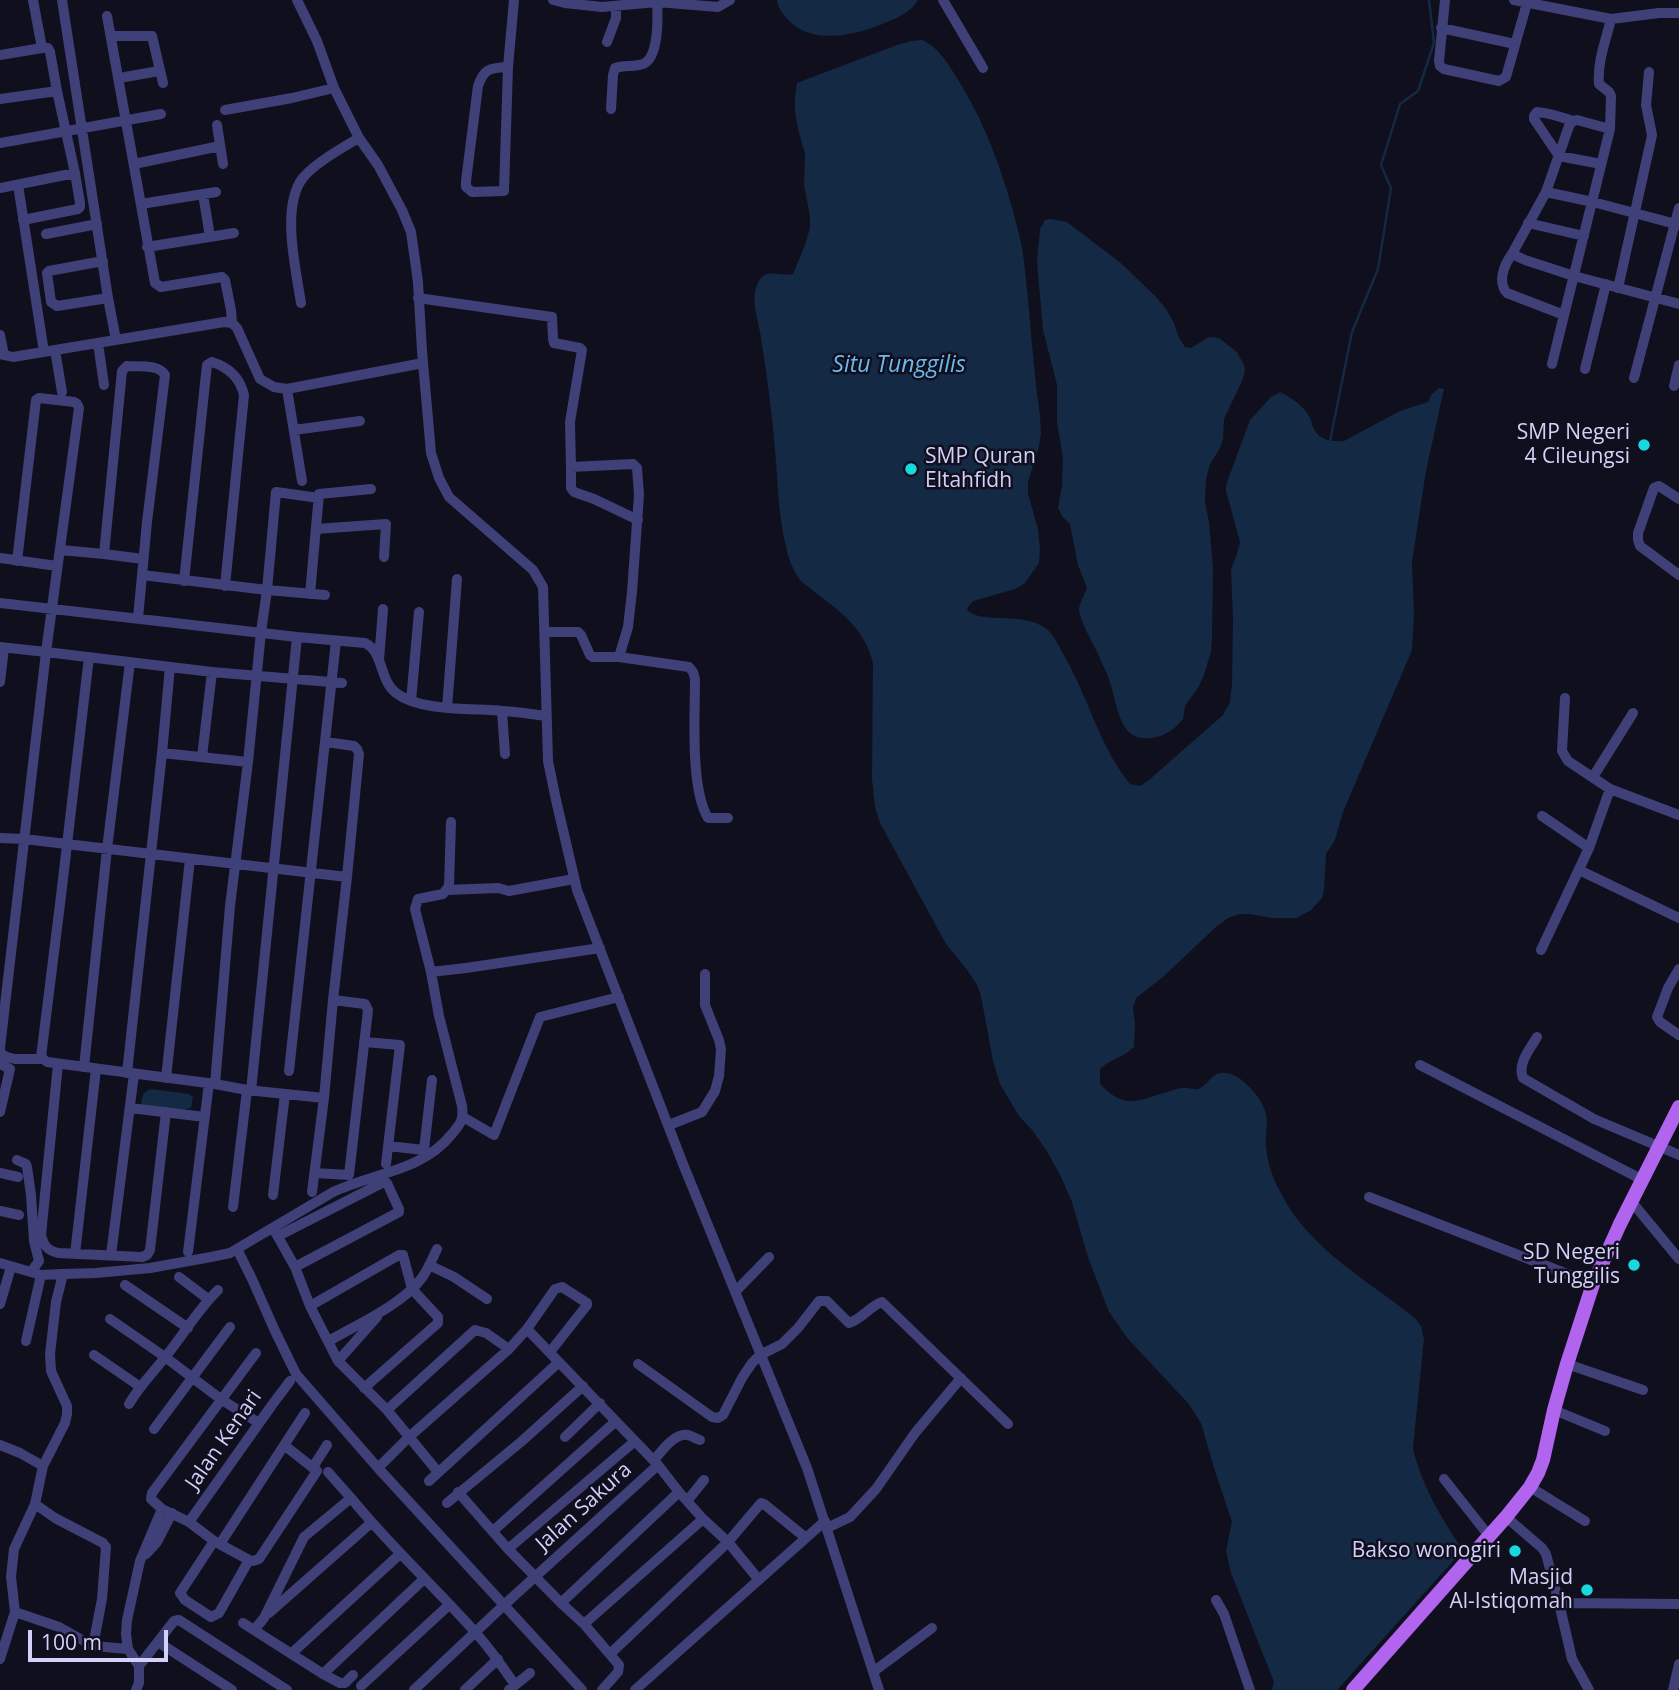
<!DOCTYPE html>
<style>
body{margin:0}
#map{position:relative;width:1679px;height:1690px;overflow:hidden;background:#100f1e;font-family:"Open Sans",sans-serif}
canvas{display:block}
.scale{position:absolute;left:28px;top:1630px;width:140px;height:32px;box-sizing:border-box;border:4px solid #d3d1fa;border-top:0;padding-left:9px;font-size:21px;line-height:24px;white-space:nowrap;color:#d3d1fa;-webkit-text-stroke:5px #100f1e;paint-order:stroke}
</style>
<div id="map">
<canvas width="1679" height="1690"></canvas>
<div class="scale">100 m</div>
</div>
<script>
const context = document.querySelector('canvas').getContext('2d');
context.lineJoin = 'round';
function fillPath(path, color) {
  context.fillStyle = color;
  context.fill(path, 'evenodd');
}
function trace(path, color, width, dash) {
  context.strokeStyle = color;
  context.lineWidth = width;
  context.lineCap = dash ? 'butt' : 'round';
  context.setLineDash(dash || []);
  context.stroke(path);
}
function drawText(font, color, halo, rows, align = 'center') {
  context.font = font + ' "Open Sans",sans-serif';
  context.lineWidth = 5;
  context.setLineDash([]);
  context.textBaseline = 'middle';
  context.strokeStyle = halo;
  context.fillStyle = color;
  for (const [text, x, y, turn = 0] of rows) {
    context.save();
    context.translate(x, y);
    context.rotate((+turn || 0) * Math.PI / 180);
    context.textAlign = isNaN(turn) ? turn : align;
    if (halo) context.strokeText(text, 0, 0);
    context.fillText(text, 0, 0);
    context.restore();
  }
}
fillPath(new Path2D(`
 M777,0H918C911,12 899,17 887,22C856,36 807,47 784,15C780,9 778,7 777,0Z
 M922,40C939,47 951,68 960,83C983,121 996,155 1009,197C1014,215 1020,235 1023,254C1030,307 1032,361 1040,415L1041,434L1039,446L1028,482V494L1038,529L1040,549L1039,563L1025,583L1015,589L973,601L968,607L967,610C981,625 1027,610 1049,631C1056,639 1061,650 1066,659C1089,700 1100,747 1130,784L1140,786L1149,780L1223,715L1230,702L1232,684L1233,620L1231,569L1236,557L1240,542L1226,491V485L1250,420L1271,397L1280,392C1292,398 1304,406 1310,418C1312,422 1312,426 1314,429C1319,440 1332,442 1344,441L1400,411L1428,402L1432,394L1439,388L1444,389L1426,471L1412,562L1414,613L1412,650L1343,812L1335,840L1326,854L1324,890L1322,898L1311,910L1297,918H1272L1250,914H1240L1228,918L1217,926L1163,977L1136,998L1133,1007L1135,1024L1134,1047C1123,1058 1112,1058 1100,1069V1084C1125,1110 1136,1101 1167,1092C1171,1091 1177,1088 1182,1088C1187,1087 1193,1090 1198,1089C1206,1086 1208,1080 1214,1076C1223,1069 1236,1075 1243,1081C1255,1091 1266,1105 1267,1121C1267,1129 1265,1138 1266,1147C1267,1164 1275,1183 1283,1197C1312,1251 1369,1281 1415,1318L1421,1326L1424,1339L1413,1448C1421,1485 1442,1519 1463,1550L1337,1690H1272L1274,1682L1231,1573L1226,1551L1232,1522L1215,1471L1201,1423L1188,1403L1128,1339L1109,1312L1088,1257L1072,1202L1061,1177L1048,1153L1033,1131L1019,1116L1000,1084L993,1061L981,996L977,985L968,971L946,944L880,823L875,807L872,779L873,663C863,621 830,606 800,580C793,570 788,558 786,546C778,515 778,482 775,450C772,413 767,375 761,338C759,321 750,302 757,285C763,266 780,277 793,274L805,245L810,228V216L804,185L805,154L798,129L795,112V97L797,83L897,45L911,41Z
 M1051,219L1067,222L1122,264L1156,297L1166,309L1174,323L1179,338L1185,347L1191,348L1209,337L1219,338L1237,352L1244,365L1245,371L1242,381L1224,419L1223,439L1220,448L1210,464L1206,479L1205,502L1209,522L1213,568L1212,639L1211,651L1204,675L1198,688L1185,706L1183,719C1175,729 1164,737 1151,738C1121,742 1118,710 1112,689C1110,680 1106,672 1102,663C1097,649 1079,622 1079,608C1080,602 1085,594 1087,588L1078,565L1070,524L1062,516L1058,508L1062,486L1063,458L1057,422V385L1043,330L1037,262L1040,229L1045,220Z
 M151,1089L189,1094L193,1097L191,1108L183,1110L141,1105C142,1097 142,1092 151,1089Z`), '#142943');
trace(new Path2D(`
 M1330,441L1352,332L1378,269L1391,188L1381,165L1400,104L1418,91L1434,43L1429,0`), '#142943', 2.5);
trace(new Path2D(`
 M62,0L108,298L116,340
 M297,0L317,41L334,88L359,138L378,165L402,210L411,232L418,282L422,351L431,453L439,478L449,497L533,570L543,587L548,761L556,800L577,890L683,1164L807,1468L879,1690
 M553,0L565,3L602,7L657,2L718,7L730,0
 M943,0L983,68
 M1445,0L1439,61L1440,66L1444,69L1499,81L1506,77L1527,3
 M1514,0L1611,19L1659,13H1679
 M107,16L155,283L161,287L222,277L225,280L231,310L232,323
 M1441,28L1515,44
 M111,36H152L163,83
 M607,42L616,18V7
 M0,55L42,48
 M508,67C490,68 484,68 478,86L466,181V187L472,192L504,191L508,67L514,0
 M125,77L159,71
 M0,99L57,91
 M611,109L613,75L615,68C624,65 634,67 643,64C659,58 658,17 657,2
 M225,110L292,98L334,88
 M1573,121C1561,117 1550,113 1537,112L1534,116V119L1559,156L1601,164
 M217,125L223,164
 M0,143L161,114
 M134,164L220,146
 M18,185L44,352
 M0,188L75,173L57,91L50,52L48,48H42L33,0
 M1546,192L1569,126L1573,121L1577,120L1610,129
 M203,194L210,237
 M141,204L216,192
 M23,220L78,209L80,207V203L75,173
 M1528,223L1584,236
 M1679,225L1593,202L1546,192L1512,254L1525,260L1574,276L1679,304
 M46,234L97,224
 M147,247L234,233
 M1512,254C1504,265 1497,282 1507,293L1564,315
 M103,261L49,271L47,273L51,302L57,306L108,298
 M1618,288L1651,140L1652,135L1646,105L1649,72
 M418,298L552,317L553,339L554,343L580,348L582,350L570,422L571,467L633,464L637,468L639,495L632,592L628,627L619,657H593L590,655L581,635L578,632H545
 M301,303C296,270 281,208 302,179C313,164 343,147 359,138
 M0,335L4,355
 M98,343L104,385
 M55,350L62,392
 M0,354L13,357L224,322L232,323L237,328L260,379L274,387L287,389L423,363
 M1552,364L1610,129L1611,96L1609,92L1599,84C1597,62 1606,40 1611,19
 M1585,369L1606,284
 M1634,378L1679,208
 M1674,386L1679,365
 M287,389L302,481
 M294,430L360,421
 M571,467V488L574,492L594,499L638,520
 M319,498L276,492L267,590L325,595
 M1679,499L1659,486L1654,488L1638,533V540L1640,546L1679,575
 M316,529L386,524L384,557
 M61,550L104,554L143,559
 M104,554L122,371L127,366C140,367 158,364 165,375L147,522L138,618
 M0,558L57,566
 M142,575L267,590L261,632L248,762L230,906L215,1084L247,1090L324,1098
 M184,581L206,374L207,365L212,362C228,367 240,378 244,395L225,586
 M310,594L319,494L371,489
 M0,603L297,637L365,643C384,652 379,680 396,693C421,712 472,708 503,711C517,712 532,714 546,716
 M0,647L46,652L79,408L77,404L74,402L39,398L36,400L17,561
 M89,657L61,896L41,1057L47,1062L215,1084
 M619,657L689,667L693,672L695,679C695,714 690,788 708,818H728
 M379,660L383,609
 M0,682L4,648
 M411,701L419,612
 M447,708L457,579
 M502,711L505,754
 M162,753L248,762
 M202,757L212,672
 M1593,777L1633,713
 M1610,789L1679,815
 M1542,816L1589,848
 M0,838L24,839L347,877L359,754L357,749L354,746L326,742
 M1579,870L1679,918
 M447,890L498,888L509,891L574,879
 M1541,950L1589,848L1610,789L1568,761L1562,751L1565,698
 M1679,969L1668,988L1657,1017L1660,1022L1679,1035
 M431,972L466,968L600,948
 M1537,1037C1530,1049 1517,1064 1523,1078L1594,1119L1679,1155
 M364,1042L400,1045L386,1164
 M0,1048L46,652L212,672L342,683
 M0,1049L1,1054L7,1057L15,1059H42
 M0,1064L10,1069L0,1112
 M58,1064L41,1235C44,1246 47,1250 58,1253L142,1257L147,1255L150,1250L166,1112
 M1420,1065L1641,1179
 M84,1067L107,849L130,662
 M289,1071L336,641
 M127,1073L162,753L170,667
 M166,1078L190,859
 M251,1091L297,637
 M130,1108L205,1117
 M463,1117L494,1135L540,1017L619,997
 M669,1125L702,1112L715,1091L719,1076L721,1049L719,1040L705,1005V974
 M388,1146L424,1150L432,1080
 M17,1160L26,1164L27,1167L31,1195L34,1241L39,1261L31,1272
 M0,1173L18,1177
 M315,1173L349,1175L368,1010L365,1004L333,1000L347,877
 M312,1192L324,1098L333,1000
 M273,1195L285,1094
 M1369,1197L1593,1284
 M1631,1201L1679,1259
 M233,1207L247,1090
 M0,1211L19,1215
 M273,1228L295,1267L310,1306L338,1361L387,1410L438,1472
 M278,1236L380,1184L384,1182L387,1183L399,1209V1212L295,1267
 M237,1249L252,1279L275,1331L296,1374L378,1468L582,1690
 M188,1252L209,1083
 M75,1254L96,1069
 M111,1255L134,1074
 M0,1263L41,1275L63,1274L96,1273L150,1268L211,1257L230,1253L333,1192C373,1173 422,1171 451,1135C460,1124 464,1121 462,1106L439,1016L431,972L415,909L418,899L443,894L449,886L451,822
 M429,1265L454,1277L487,1299
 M179,1277L208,1299
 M125,1285L188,1328
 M735,1292L769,1257
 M0,1304L11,1267
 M310,1306L399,1255H403L412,1289L438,1317V1323L364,1388
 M110,1319L165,1357L222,1400L259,1423
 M527,1329L658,1465L679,1492L703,1519L728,1542L759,1580
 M26,1341L41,1275
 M329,1341C356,1325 403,1304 421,1279C428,1270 432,1259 437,1249
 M256,1353L152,1493L151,1499L162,1509L189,1522L214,1541L249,1560L253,1561L259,1559L317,1471L284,1445
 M94,1355L139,1386
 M338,1361L377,1317
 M638,1364L712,1417L718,1418L723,1415L742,1378L752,1363L760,1355L782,1344L798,1328L819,1301H827L849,1323C862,1319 870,1306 882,1302L1008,1424
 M1567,1364L1643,1390
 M129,1404C140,1385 153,1373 166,1356C184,1334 198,1309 218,1290
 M387,1410L475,1330L486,1333L509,1349
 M1554,1410L1605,1431
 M154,1429L230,1327
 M565,1437L600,1403
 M0,1445L20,1453L43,1466
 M654,1460C662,1451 674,1433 688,1435C692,1436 696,1439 700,1440
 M313,1467L327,1445
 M378,1468L409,1437L509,1349L527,1329L555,1289L562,1287L587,1303V1305L550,1352
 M328,1472L351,1498
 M1444,1479L1489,1536
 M429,1481L559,1362
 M1530,1487L1585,1521
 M458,1492L508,1549L561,1603L679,1492
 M687,1501L704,1480
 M447,1503L522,1441L583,1386
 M35,1504L55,1518L103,1543L106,1547L102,1599L93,1646
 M1506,1517L1542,1548L1546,1554L1559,1603L1572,1659L1589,1690
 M189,1522L272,1405L290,1381
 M827,1528L850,1517L876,1489L915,1433L961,1378
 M493,1531L616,1421
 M214,1541L180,1593L185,1600L211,1617L219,1613L249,1560
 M220,1544L305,1413
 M508,1549L635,1441
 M146,1554L157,1542L172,1513
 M1216,1600L1224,1614L1250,1690
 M561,1603L584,1624L619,1665L618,1672L602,1690
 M1559,1603L1679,1604
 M15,1612L59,1627L93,1646L128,1649
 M269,1613L371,1523
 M243,1623L323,1674L340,1683H345L353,1675
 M584,1624L703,1519
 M255,1629L264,1618L304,1537L351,1498C390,1546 435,1587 476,1633C490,1649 503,1667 515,1685
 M158,1642L232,1690
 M292,1653L400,1554
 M610,1654L728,1542L761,1503L764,1504L806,1538
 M0,1659L15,1612L11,1577L14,1549L35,1504L43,1466L65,1423L67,1414V1406L51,1371L50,1354L56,1302L63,1274
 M139,1666L174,1621L179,1620L287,1690
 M873,1672L932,1628
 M323,1674L424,1579
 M361,1686L449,1605
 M136,1690L139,1683V1666L128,1649L126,1634L127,1620L140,1561L162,1509
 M414,1690L504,1605L658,1465
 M465,1690L498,1659
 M509,1690L530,1673
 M635,1690L825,1521
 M1673,1690L1679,1664`), '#3f4078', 10);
trace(new Path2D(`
 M1353,1690L1506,1517L1530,1487L1538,1473L1543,1460L1554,1410L1567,1364L1593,1284L1620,1224L1679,1107`), '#b164ee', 14);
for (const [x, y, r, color] of [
 [1644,445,7,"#18d8df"],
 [911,469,7,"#18d8df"],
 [1634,1265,7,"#18d8df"],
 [1515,1551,7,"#18d8df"],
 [1587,1590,7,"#18d8df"]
]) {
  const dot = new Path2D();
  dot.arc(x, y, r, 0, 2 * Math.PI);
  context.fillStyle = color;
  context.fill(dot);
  trace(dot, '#100f1e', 2.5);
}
drawText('21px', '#d3d1fa', '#100f1e', [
 ["SMP Negeri",1630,433],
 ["4 Cileungsi",1630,457],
 ["SMP Quran",925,457,"left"],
 ["Eltahfidh",925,481,"left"],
 ["SD Negeri",1620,1253],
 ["Tunggilis",1620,1277],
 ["Bakso wonogiri",1501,1551],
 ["Masjid",1573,1578],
 ["Al-Istiqomah",1573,1602]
], 'right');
drawText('21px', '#d3d1fa', '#100f1e', [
 ["Jalan Kenari",224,1440,-55],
 ["Jalan Sakura",584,1507,-42]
]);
drawText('italic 23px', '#6bbaef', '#100f1e', [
 ["Situ Tunggilis",899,365]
]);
</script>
